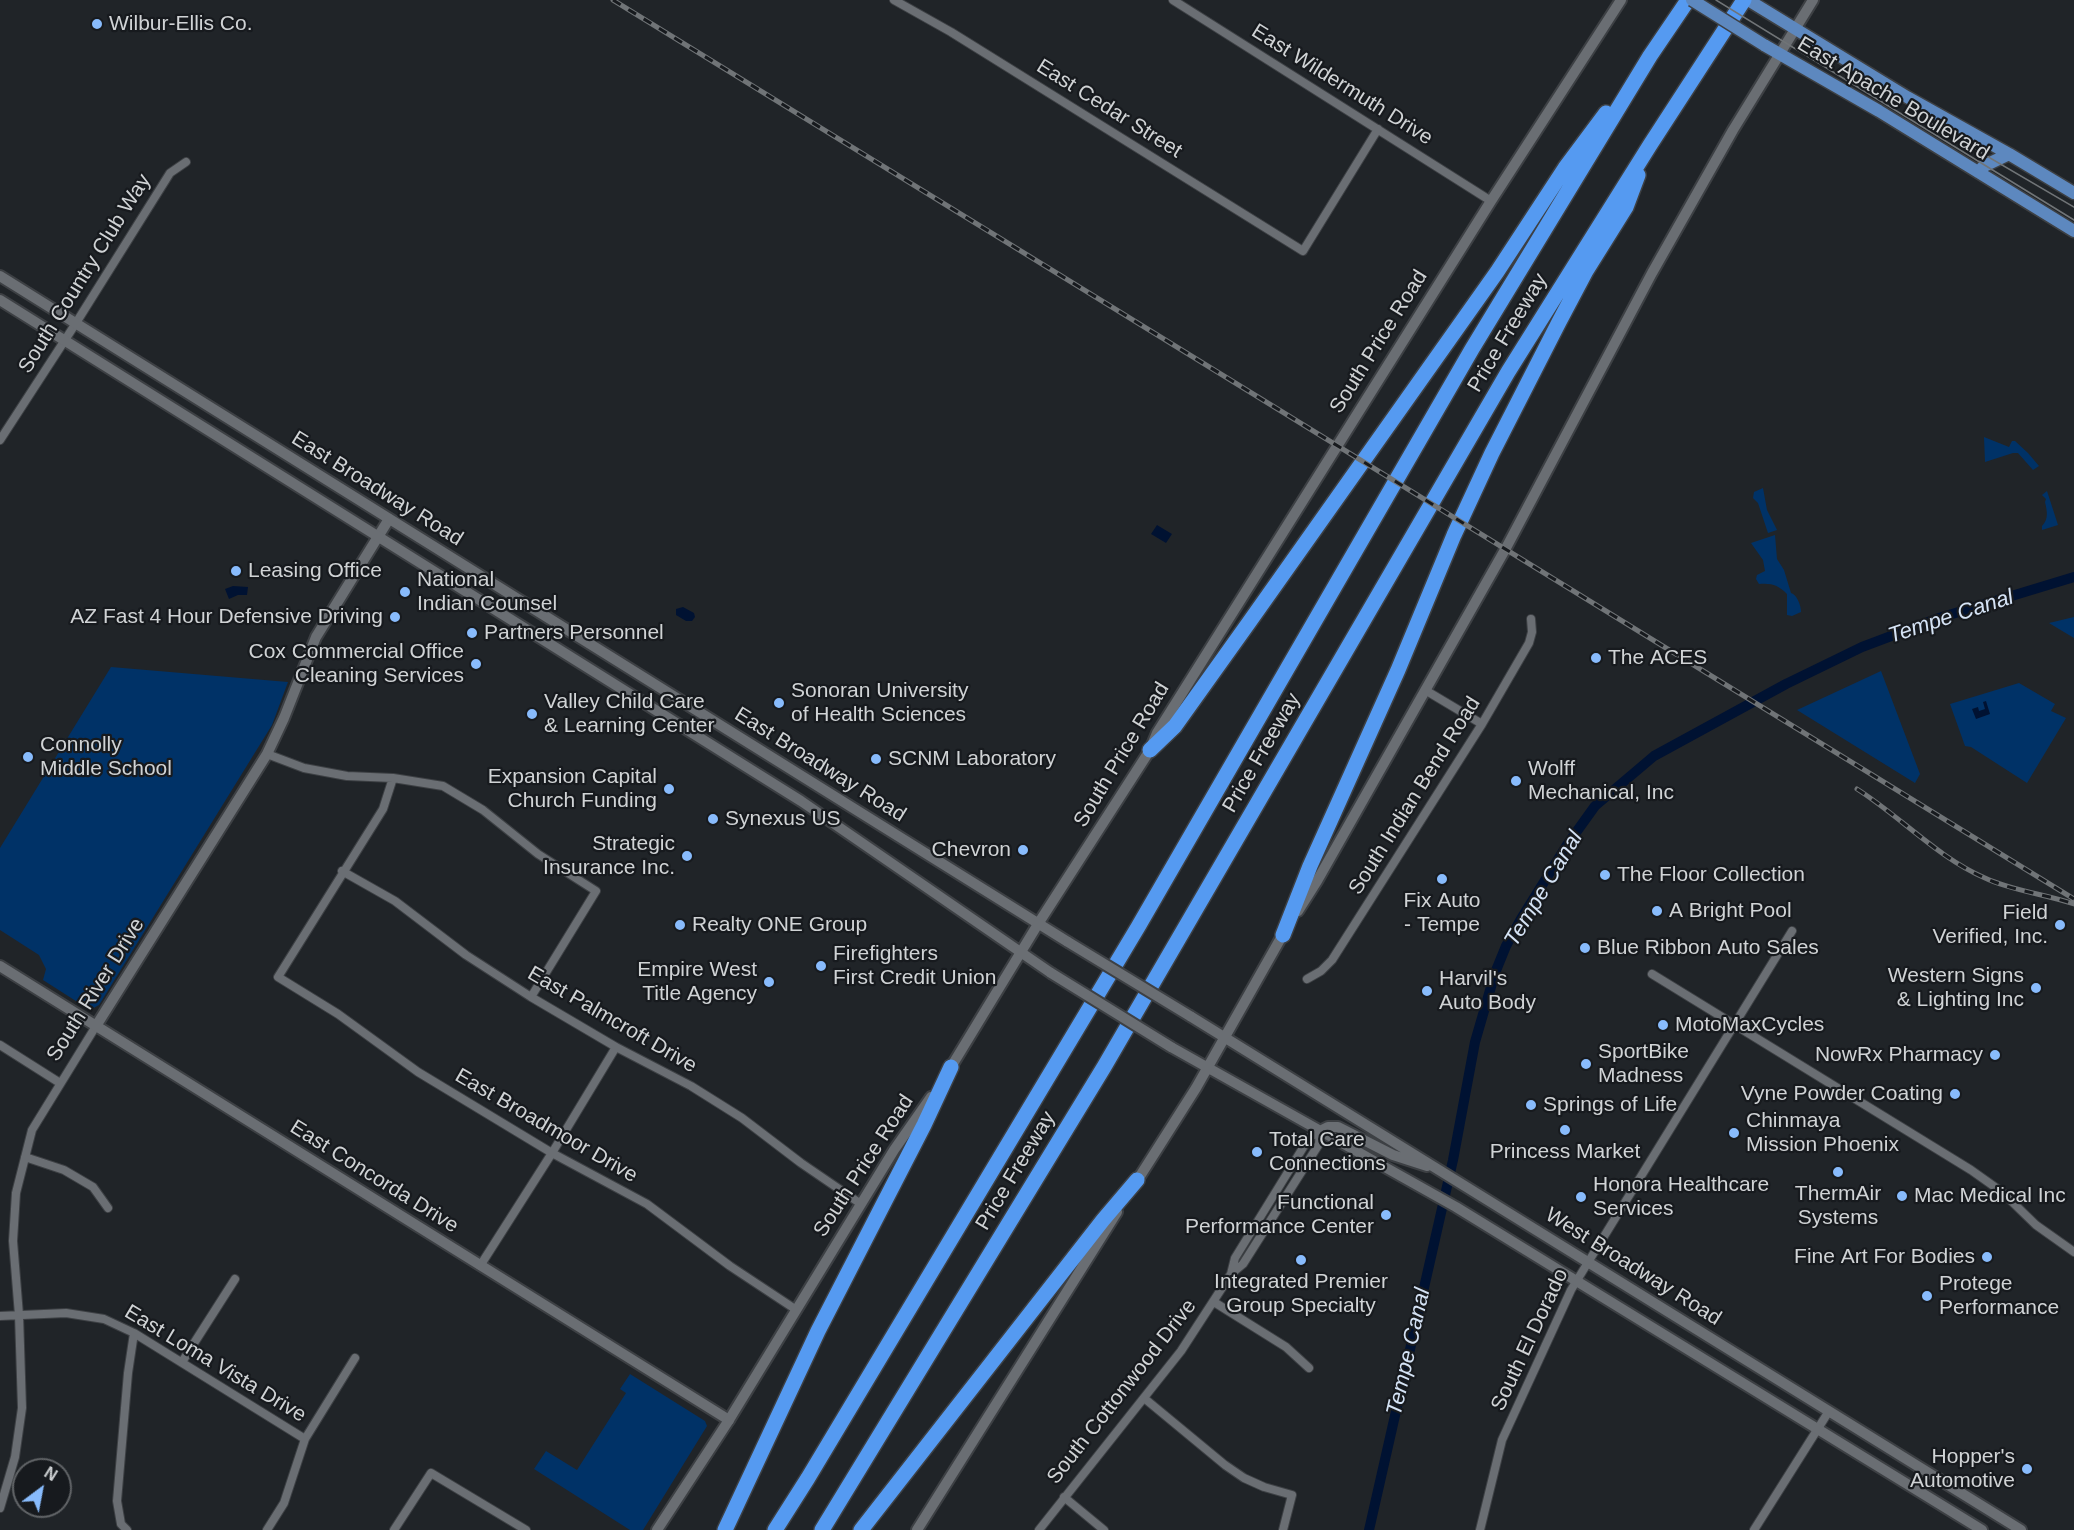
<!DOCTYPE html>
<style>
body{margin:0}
#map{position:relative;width:2074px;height:1530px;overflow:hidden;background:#202428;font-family:Arial,sans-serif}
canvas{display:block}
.north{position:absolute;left:12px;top:1458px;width:60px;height:60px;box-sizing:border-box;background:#171a1e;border:2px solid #616467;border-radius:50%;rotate:32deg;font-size:16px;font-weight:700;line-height:24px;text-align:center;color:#d0d3d5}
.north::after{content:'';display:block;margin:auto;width:21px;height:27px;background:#88bbfc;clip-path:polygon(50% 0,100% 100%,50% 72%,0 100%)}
</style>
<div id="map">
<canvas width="2074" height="1530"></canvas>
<div class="north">N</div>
</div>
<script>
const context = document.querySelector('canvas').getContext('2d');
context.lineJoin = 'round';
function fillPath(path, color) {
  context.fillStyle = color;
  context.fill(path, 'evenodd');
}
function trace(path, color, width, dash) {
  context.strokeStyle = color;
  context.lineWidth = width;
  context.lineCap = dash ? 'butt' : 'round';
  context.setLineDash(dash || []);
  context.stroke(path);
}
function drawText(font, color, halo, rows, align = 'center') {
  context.font = font + ' Arial,sans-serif';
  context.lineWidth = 4.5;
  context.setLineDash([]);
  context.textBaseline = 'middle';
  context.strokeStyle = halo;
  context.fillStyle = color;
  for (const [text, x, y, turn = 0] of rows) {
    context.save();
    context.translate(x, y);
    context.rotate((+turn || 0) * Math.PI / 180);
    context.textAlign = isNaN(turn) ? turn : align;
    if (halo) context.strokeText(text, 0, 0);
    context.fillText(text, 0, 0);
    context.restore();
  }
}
fillPath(new Path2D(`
 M1984,437L2009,447L2012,441H2015L2028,453L2039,466L2033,470L2018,453H2013L1985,462Z
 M1763,488L1767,510L1777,530L1768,533L1758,503L1753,498L1754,492Z
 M2047,491L2058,525L2042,530V526C2049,519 2047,511 2045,502L2046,499L2042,495Z
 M1775,535L1777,559L1784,570L1791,593C1797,595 1801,605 1801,612L1792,616L1787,615V594C1778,585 1772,583 1759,584L1756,579L1757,575L1765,571L1763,560L1751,543Z
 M2074,617V638L2049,623Z
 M111,667L288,682L272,725L99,1005L90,1010L43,980L46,969L39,955L0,930V848Z
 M1881,671L1920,774L1915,783L1797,710Z
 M2019,683L2055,704L2051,711L2066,718L2027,783L1971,747L1965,746L1950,704Z
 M630,1374L705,1421L707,1426L643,1530H630L534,1469L546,1451L577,1470L626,1393L620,1389Z`), '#003267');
fillPath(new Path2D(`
 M1157,525L1172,534L1166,543L1151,534Z
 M233,586L248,587L247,595H238L229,599L225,589Z
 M683,607L694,613L695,617L692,621H686L676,615V609Z
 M1986,701L1990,714L1976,719L1972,709L1978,707L1979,711L1985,709L1983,702Z`), '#001232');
trace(new Path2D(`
 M1369,1530L1453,1160L1475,1042L1495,973L1506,946L1521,919L1567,845L1595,806L1654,756L1786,684L1862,647L1939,618L2074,577`), '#001232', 10);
const minor = new Path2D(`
 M894,0L951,32L1303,251L1378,129
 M1173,0L1491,201
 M0,440L76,323L170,173L186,162
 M1425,690L1482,724
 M267,754L304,768L347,776L393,778L443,786L483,810L538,854L596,891L531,997
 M393,778L383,809L278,977L338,1014L418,1072L552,1153L647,1204L730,1266L795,1309
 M342,871L395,901L466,955L531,997L616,1047L691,1086L742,1118L801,1163L861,1204
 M1652,974L1971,1170L2002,1192L2036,1225L2074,1252
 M1307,979L1321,971L1332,960L1482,724L1529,643L1532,632L1531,619
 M0,1045L60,1083
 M25,1157L64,1170L93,1187L108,1208
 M480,1266L552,1153L616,1047
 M1231,1274L1235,1258L1309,1138L1320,1131
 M1214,1302L1286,1347L1309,1368
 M0,1316L66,1313L104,1319L134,1333L305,1439
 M182,1362L235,1279
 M1144,1398L1225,1465L1244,1478L1264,1487L1292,1495L1283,1530
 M1064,1497L1104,1530
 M0,1508L15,1457L22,1408L19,1315L13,1241L16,1193L32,1130L96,1026
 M127,1530L121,1524L117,1501L128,1373L134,1333
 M267,1530L284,1503L305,1439L355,1358
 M394,1530L431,1473L526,1530
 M1039,1530L1181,1351L1231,1274L1243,1264L1319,1144L1320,1131
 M1480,1530L1502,1440L1571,1290L1792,931
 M1754,1530L1829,1411`);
const tertiary = new Path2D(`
 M0,966L729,1420
 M96,1026L267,754L284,718L316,637L389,519`);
const secondary = new Path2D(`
 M0,276L1068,942
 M0,300L801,801L1051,973
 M1298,911L1317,881L1506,548L1652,273L1733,130L1813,0
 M1190,1016L2021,1530
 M1171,1047L1456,1207L1982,1530
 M948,1072L1038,924L1150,750L1157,733L1491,201L1621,0
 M1320,1131L1328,1127H1338L1393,1155L1427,1166
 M1135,1184L1196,1088L1286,929
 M657,1530L729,1420L894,1150L931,1097
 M917,1530L1117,1212`);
const primary = new Path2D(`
 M1748,0L1907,97L2009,154L2074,193
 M1764,45L1879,111L2074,231
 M1978,172L1984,166L2009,154`);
const motorway = new Path2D(`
 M1150,750L1175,726L1250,621L1497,272L1565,168L1606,113
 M1283,935L1310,866L1398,670L1454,535L1492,453L1559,322L1586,271L1626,207L1638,175
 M725,1530L818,1331L924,1125L951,1067
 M775,1530L808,1478L1138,927L1472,349L1650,56L1688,0
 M822,1530L1104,1067L1508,372L1650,145L1744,0
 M861,1530L1103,1220L1137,1180`);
trace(minor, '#3d4044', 10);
trace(tertiary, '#3d4044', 14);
trace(secondary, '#3d4044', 14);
trace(primary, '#3d4044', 15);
trace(motorway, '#3d4044', 18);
trace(minor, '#6a6e73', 8);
trace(tertiary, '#6a6e73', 10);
trace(secondary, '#6a6e73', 10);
trace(primary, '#5d88bf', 12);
trace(motorway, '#559af1', 15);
trace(new Path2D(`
 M1716,0L2074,220
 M1932,124L2074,207`), '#707477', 1.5);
const rail = new Path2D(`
 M613,0L2074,899
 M1857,789C1901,817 1937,857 1985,878C2013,891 2045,894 2074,904`);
trace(rail, '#707477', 5);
trace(rail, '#171a1e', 3, [9]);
const secondaryBridge = new Path2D(`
 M1068,942L1190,1016
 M1051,973L1171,1047`);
const primaryBridge = new Path2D(`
 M1692,0L1764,45`);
trace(secondaryBridge, '#3d4044', 14, []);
trace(primaryBridge, '#3d4044', 15, []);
trace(secondaryBridge, '#6a6e73', 10);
trace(primaryBridge, '#5d88bf', 12);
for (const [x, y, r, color] of [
 [97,24,6,"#88bbfc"],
 [236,571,6,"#88bbfc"],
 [405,592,6,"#88bbfc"],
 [395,617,6,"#88bbfc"],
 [472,633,6,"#88bbfc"],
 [1596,658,6,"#88bbfc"],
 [476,664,6,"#88bbfc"],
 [779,703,6,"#88bbfc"],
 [532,714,6,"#88bbfc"],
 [28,757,6,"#88bbfc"],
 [876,759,6,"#88bbfc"],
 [1516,781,6,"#88bbfc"],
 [669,789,6,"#88bbfc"],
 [713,819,6,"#88bbfc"],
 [1023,850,6,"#88bbfc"],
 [687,856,6,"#88bbfc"],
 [1605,875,6,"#88bbfc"],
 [1442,879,6,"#88bbfc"],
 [1657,911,6,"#88bbfc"],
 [680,925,6,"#88bbfc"],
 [2060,925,6,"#88bbfc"],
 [1585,948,6,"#88bbfc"],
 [821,966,6,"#88bbfc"],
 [769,982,6,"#88bbfc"],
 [2036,988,6,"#88bbfc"],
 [1427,991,6,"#88bbfc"],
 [1663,1025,6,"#88bbfc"],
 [1995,1055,6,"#88bbfc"],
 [1586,1064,6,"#88bbfc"],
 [1955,1094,6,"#88bbfc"],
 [1531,1105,6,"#88bbfc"],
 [1565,1130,6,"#88bbfc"],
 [1734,1133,6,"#88bbfc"],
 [1257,1152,6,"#88bbfc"],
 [1838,1172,6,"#88bbfc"],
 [1902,1196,6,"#88bbfc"],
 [1581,1197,6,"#88bbfc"],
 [1386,1215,6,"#88bbfc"],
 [1987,1257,6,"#88bbfc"],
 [1301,1260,6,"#88bbfc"],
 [1927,1296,6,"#88bbfc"],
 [2027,1469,6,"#88bbfc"]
]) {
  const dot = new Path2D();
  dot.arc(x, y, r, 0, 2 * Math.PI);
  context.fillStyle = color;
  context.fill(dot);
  trace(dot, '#171a1e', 2);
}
drawText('21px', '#d0d3d5', '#171a1e', [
 ["Wilbur-Ellis Co.",109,24],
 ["Leasing Office",248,571],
 ["National",417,580],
 ["Indian Counsel",417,604],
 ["AZ Fast 4 Hour Defensive Driving",383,617,"right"],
 ["Partners Personnel",484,633],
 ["Cox Commercial Office",464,652,"right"],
 ["Cleaning Services",464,676,"right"],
 ["The ACES",1608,658],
 ["Sonoran University",791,691],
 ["of Health Sciences",791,715],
 ["Valley Child Care",544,702],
 ["& Learning Center",544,726],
 ["Connolly",40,745],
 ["Middle School",40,769],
 ["SCNM Laboratory",888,759],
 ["Wolff",1528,769],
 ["Mechanical, Inc",1528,793],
 ["Expansion Capital",657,777,"right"],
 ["Church Funding",657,801,"right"],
 ["Synexus US",725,819],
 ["Strategic",675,844,"right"],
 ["Insurance Inc.",675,868,"right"],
 ["Chevron",1011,850,"right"],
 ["The Floor Collection",1617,875],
 ["Fix Auto",1442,901,"center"],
 ["- Tempe",1442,925,"center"],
 ["A Bright Pool",1669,911],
 ["Field",2048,913,"right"],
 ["Verified, Inc.",2048,937,"right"],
 ["Realty ONE Group",692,925],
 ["Blue Ribbon Auto Sales",1597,948],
 ["Firefighters",833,954],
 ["First Credit Union",833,978],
 ["Empire West",757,970,"right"],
 ["Title Agency",757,994,"right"],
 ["Western Signs",2024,976,"right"],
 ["& Lighting Inc",2024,1000,"right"],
 ["Harvil's",1439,979],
 ["Auto Body",1439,1003],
 ["MotoMaxCycles",1675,1025],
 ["SportBike",1598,1052],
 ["Madness",1598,1076],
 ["NowRx Pharmacy",1983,1055,"right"],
 ["Vyne Powder Coating",1943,1094,"right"],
 ["Springs of Life",1543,1105],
 ["Chinmaya",1746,1121],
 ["Mission Phoenix",1746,1145],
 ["Total Care",1269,1140],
 ["Connections",1269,1164],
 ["Princess Market",1565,1152,"center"],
 ["Honora Healthcare",1593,1185],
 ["Services",1593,1209],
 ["ThermAir",1838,1194,"center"],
 ["Systems",1838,1218,"center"],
 ["Mac Medical Inc",1914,1196],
 ["Functional",1374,1203,"right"],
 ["Performance Center",1374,1227,"right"],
 ["Fine Art For Bodies",1975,1257,"right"],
 ["Integrated Premier",1301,1282,"center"],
 ["Group Specialty",1301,1306,"center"],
 ["Protege",1939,1284],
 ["Performance",1939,1308],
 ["Hopper's",2015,1457,"right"],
 ["Automotive",2015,1481,"right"]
], 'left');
drawText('21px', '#d0d3d5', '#171a1e', [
 ["East Wildermuth Drive",1342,85,32],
 ["East Apache Boulevard",1893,99,31],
 ["East Cedar Street",1109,109,32],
 ["South Country Club Way",85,274,-58],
 ["Price Freeway",1508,333,-59],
 ["South Price Road",1379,342,-58],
 ["East Broadway Road",377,489,32],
 ["Price Freeway",1262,753,-60],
 ["South Price Road",1122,755,-59],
 ["East Broadway Road",820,765,32],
 ["South Indian Bend Road",1415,796,-58],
 ["South River Drive",96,990,-58],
 ["East Palmcroft Drive",612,1020,30],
 ["East Broadmoor Drive",546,1126,30],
 ["South Price Road",864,1166,-57],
 ["Price Freeway",1016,1171,-59],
 ["East Concorda Drive",374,1177,32],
 ["West Broadway Road",1633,1267,32],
 ["South El Dorado",1530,1340,-65],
 ["East Loma Vista Drive",215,1364,31],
 ["South Cottonwood Drive",1122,1392,-52]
]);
drawText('italic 22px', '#d5e3f5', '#171a1e', [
 ["Tempe Canal",1951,617,-18],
 ["Tempe Canal",1544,889,-59],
 ["Tempe Canal",1409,1352,-77]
]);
</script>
